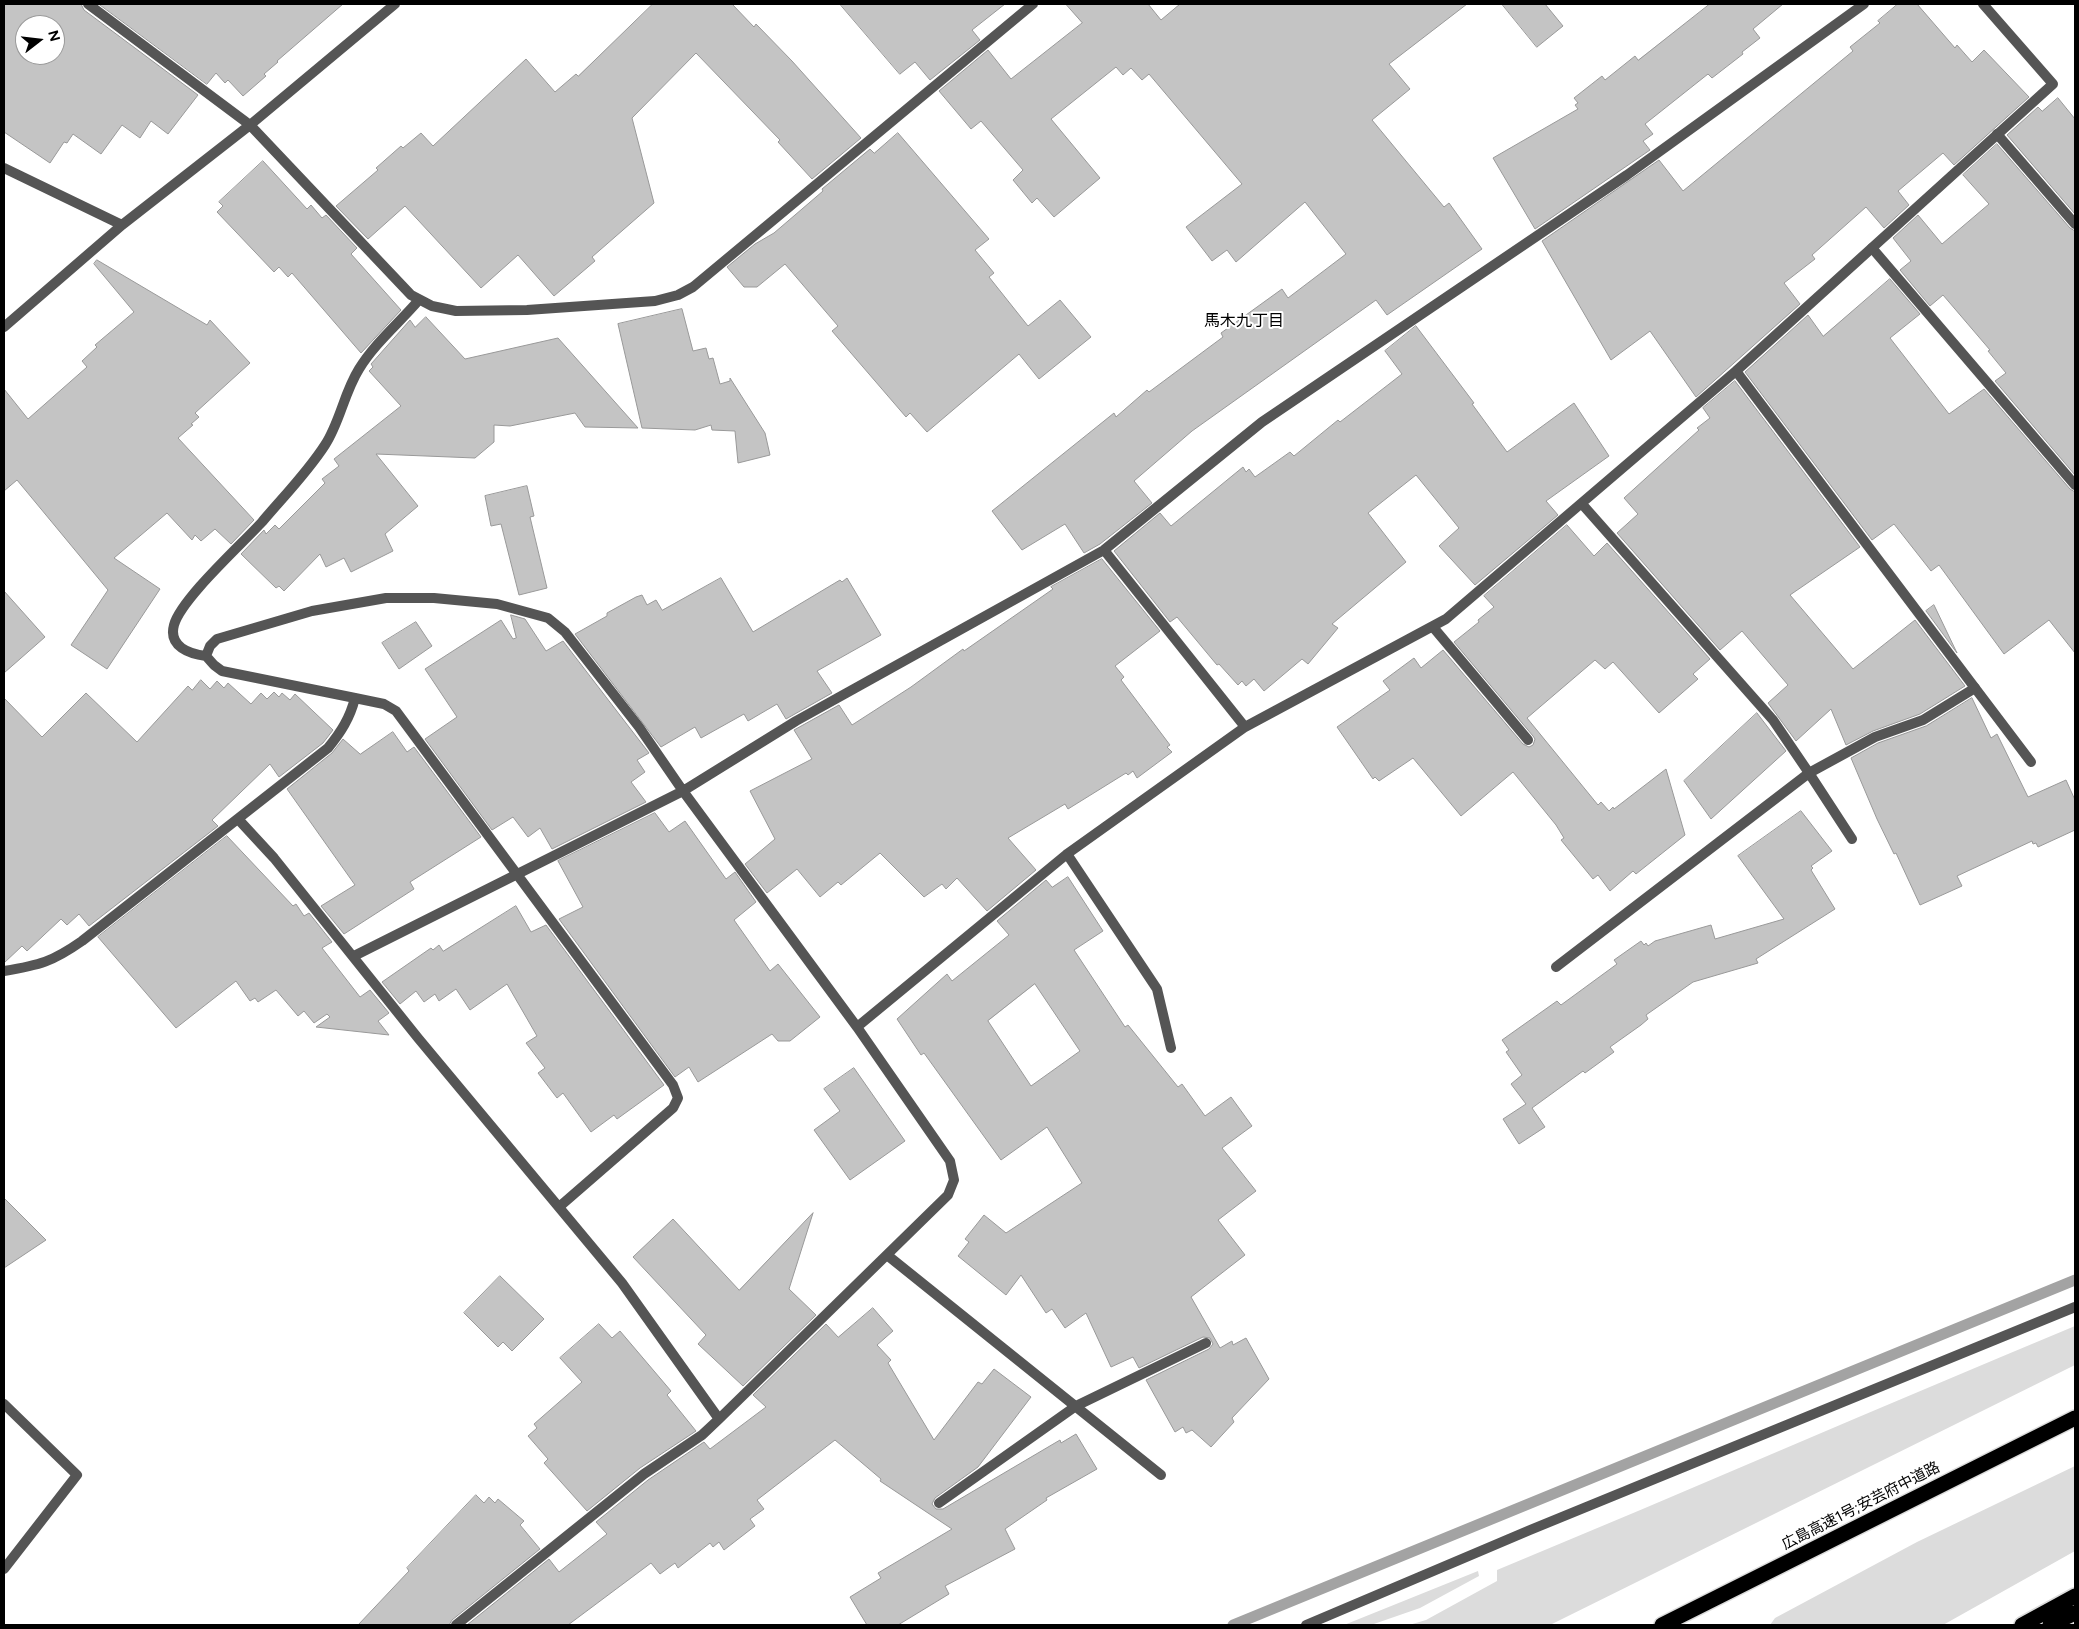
<!DOCTYPE html>
<meta charset="utf-8">
<style>
body{margin:0}
#map{position:relative;width:2079px;height:1629px;overflow:hidden;background:#fff;font-family:Figtree,sans-serif}
canvas{display:block}
.frame{position:absolute;inset:0;border:5px solid #000;pointer-events:none}
.north{position:absolute;left:15px;top:15px;width:50px;height:50px;box-sizing:border-box;background:#fff;border:1px solid #999;border-radius:50%;rotate:74deg;font-size:14px;font-weight:700;line-height:20px;text-align:center;color:#000}
.north::after{content:'';display:block;margin:auto;width:18px;height:22px;background:#000;clip-path:polygon(50% 0,100% 100%,50% 72%,0 100%)}
</style>
<div id="map">
<canvas width="2079" height="1629"></canvas>
<div class="frame"></div>
<div class="north">N</div>
</div>
<script>
const context = document.querySelector('canvas').getContext('2d');
context.lineJoin = 'round';
function fillPath(path, color) {
  context.fillStyle = color;
  context.fill(path, 'evenodd');
}
function trace(path, color, width, dash) {
  context.strokeStyle = color;
  context.lineWidth = width;
  context.lineCap = dash ? 'butt' : 'round';
  context.setLineDash(dash || []);
  context.stroke(path);
}
function drawText(font, color, halo, rows, align = 'center') {
  context.font = font + ' Figtree,"Noto Sans JP",sans-serif';
  context.lineWidth = 4;
  context.setLineDash([]);
  context.textBaseline = 'middle';
  context.strokeStyle = halo;
  context.fillStyle = color;
  for (const [text, x, y, turn = 0] of rows) {
    context.save();
    context.translate(x, y);
    context.rotate((+turn || 0) * Math.PI / 180);
    context.textAlign = isNaN(turn) ? turn : align;
    if (halo) context.strokeText(text, 0, 0);
    context.fillText(text, 0, 0);
    context.restore();
  }
}
fillPath(new Path2D(`
 M2075,1326V1365L1550,1625H1409L1426,1620L1497,1581V1570C1690,1490 1882,1406 2075,1326Z
 M2075,1466V1551L1943,1625H1770L1775,1618L1917,1542Z
 M1478,1571L1479,1576L1420,1608L1371,1625H1344Z`), '#dcdcdc');
trace(new Path2D(`
 M1233,1625L2075,1280`), '#a3a3a3', 11);
const building = new Path2D(`
 M4,4H81L84,10L198,95L168,134L151,121L140,138L122,125L101,154L73,134L67,143L64,142L50,163L4,132ZM25,25H55V55H25Z
 M99,4H343L277,61L278,62L264,74L266,76L243,96L228,80L225,83L216,73L207,84Z
 M653,4H732L754,27L756,24L792,61L861,138L812,179L778,142L780,140L696,53L632,118L654,203L592,257L595,261L554,296L518,255L481,288L405,206L368,239L336,206L378,170L376,168L401,146L403,148L421,133L433,146L526,59L555,92L576,74L578,76Z
 M840,4H1005L972,30L980,40L930,80L915,62L900,74Z
 M1066,4H1148L1161,20L1180,4H1467L1389,64L1410,89L1372,120L1444,207L1449,203L1482,249L1387,315L1376,300L1192,431L1134,481L1152,503L1100,544L1084,553L1065,524L1022,550L992,511L1114,413L1116,417L1147,390L1149,392L1223,337L1221,333L1282,289L1288,298L1346,254L1305,202L1236,262L1227,250L1212,261L1186,227L1242,184L1149,74L1142,80L1131,68L1123,75L1116,67L1051,119L1100,178L1054,217L1037,198L1032,203L1013,180L1023,170L981,121L971,129L939,91L988,50L1011,79L1082,23Z
 M1502,4H1545L1563,26L1537,47Z
 M1710,4H1783L1753,29L1760,38L1742,52L1743,54L1712,78L1708,74L1645,124L1653,134L1643,141L1650,150L1535,229L1493,158L1578,109L1575,105L1578,103L1574,98L1602,76L1605,80L1635,56L1638,60Z
 M1898,4H1917L1955,48L1957,45L1972,62L1984,50L2029,97L1954,165L1943,153L1898,191L1909,205L1884,228L1866,207L1812,255L1815,259L1784,283L1800,304L1696,397L1650,331L1611,360L1542,241L1659,160L1683,191L1853,51L1850,47L1880,23L1878,21Z
 M2058,98L2075,119V214L2007,135L2038,107L2042,111Z
 M898,133L989,239L975,250L994,273L989,277L1028,326L1060,300L1091,337L1039,379L1019,354L927,432L910,413L906,417L832,331L838,326L785,264L757,287H744L727,267L755,244L774,233L823,191L822,189L870,149L874,153Z
 M1997,144L2070,228L2075,231V475L1995,381L2006,373L1988,351L1990,350L1943,295L1930,306L1900,270L1911,261L1893,238L1918,215L1942,244L1989,204L1963,175Z
 M263,161L307,209L311,205L322,218L326,215L357,248L351,254L401,310L361,353L292,273L288,277L279,267L274,272L217,212L223,206L219,202Z
 M97,260L207,325L210,320L250,363L195,413L199,417L191,424L193,425L178,438L254,520L231,544L215,529L201,541L195,535L192,540L167,513L114,558L160,589L107,669L71,645L108,590L17,480L4,491V389L28,419L87,367L82,361L97,347L95,345L134,312L94,264Z
 M1890,279L1920,314L1890,338L1949,414L1984,389L2070,489L2075,492V653L2049,620L2004,654L1939,565L1931,571L1894,524L1872,540L1745,372L1808,315L1823,336Z
 M682,309L693,351L706,348L709,359L713,358L720,384L730,381V378L765,433L770,455L738,463L735,431L712,430L711,425L695,430L642,428L618,324Z
 M426,317L465,359L558,338L638,428L585,427L575,413L510,426L494,425V442L475,458L376,454L418,506L385,534L393,551L351,572L344,558L326,567L320,554L284,591L279,586L276,588L241,554L264,530L266,534L275,525L279,529L325,483L322,479L339,466L334,459L401,406L369,371L373,367L371,364L410,320L415,327Z
 M1416,326L1474,403L1472,404L1507,452L1574,403L1609,456L1546,501L1558,515L1475,585L1439,546L1459,528L1416,475L1368,513L1406,562L1332,624L1338,628L1308,664L1302,659L1264,691L1254,679L1246,686L1242,681L1238,685L1219,664L1217,665L1177,617L1170,622L1114,551L1160,513L1171,526L1243,467L1246,472L1249,469L1255,477L1290,452L1294,456L1338,420L1340,422L1402,374L1385,351Z
 M1735,381L1860,547L1790,595L1853,669L1915,620L1965,686L1920,714L1873,731L1846,745L1831,709L1796,741L1768,703L1788,685L1742,631L1720,650L1617,533L1638,514L1624,498L1699,430L1697,428L1710,418L1703,408Z
 M527,486L534,516L530,517L547,588L519,595L501,524L491,526L485,496Z
 M1567,525L1594,556L1607,543L1710,659L1693,674L1698,679L1659,713L1613,662L1605,669L1595,660L1527,718L1598,805L1601,802L1609,811L1613,807L1614,809L1666,769L1685,835L1636,874L1633,871L1610,891L1598,875L1593,879L1561,840L1564,838L1556,825L1513,772L1461,816L1413,758L1379,781L1375,777L1373,779L1337,727L1390,690L1383,681L1414,658L1421,668L1443,650L1523,744L1529,747L1533,745L1535,739L1533,736L1454,642L1479,622L1478,620L1494,607L1484,596Z
 M1102,559L1160,631L1115,666L1124,677L1121,680L1170,745L1167,747L1172,752L1137,778L1133,771L1128,775L1126,773L1068,809L1065,804L1008,838L1036,870L987,911L957,878L946,889L942,884L924,897L880,853L841,885L838,882L820,897L797,869L767,893L745,864L775,839L750,791L812,759L794,730L839,705L852,725L911,687L963,649L964,651L1053,589L1051,587Z
 M721,578L753,632L840,580L842,582L847,578L881,635L817,671L832,693L786,719L777,704L748,721L744,714L701,738L695,727L661,747L575,634L607,616V613L636,597L642,595L647,605L656,600L662,610Z
 M4,591L45,637L4,673Z
 M1934,605L1957,653L1926,611Z
 M511,615L525,619L546,651L563,641L649,753L637,760L645,772L631,782L646,802L552,849L540,828L528,837L513,817L492,830L425,739L457,717L425,669L501,620L513,639L516,638Z
 M416,622L432,646L399,669L382,643Z
 M201,680L210,689L217,681L224,688L228,683L251,704L261,693L267,699L274,692L279,697L282,693L290,700L295,694L333,730L323,743L279,777L270,764L212,820L218,826L89,926L79,914L67,925L61,919L27,951L22,946L4,963V698L42,737L86,693L137,742L188,686L192,690Z
 M1972,698L1991,738L1997,734L2028,797L2066,780L2075,800V830L2038,847L2036,843L2033,844L2032,841L1957,876L1962,886L1920,905L1896,853L1894,854L1877,819L1851,758L1878,743L1926,726Z
 M1757,713L1786,751L1711,819L1684,781Z
 M393,732L407,752L414,747L481,837L410,882L414,889L344,934L321,906L355,885L287,789L332,753L343,739L360,754Z
 M1801,811L1832,851L1811,866L1813,868L1811,870L1835,909L1756,959L1758,963L1693,982L1646,1015L1648,1019L1641,1025L1610,1047L1614,1052L1585,1073L1583,1071L1532,1108L1545,1127L1519,1144L1503,1119L1526,1104L1511,1084L1522,1075L1506,1052L1509,1050L1502,1040L1557,1001L1561,1005L1617,964L1614,960L1641,941L1644,945L1646,943L1648,946L1655,941L1711,925L1715,939L1784,919L1738,856Z
 M655,813L669,832L685,821L726,879L735,872L756,902L734,920L770,971L778,964L820,1017L790,1041H778L772,1034L698,1082L689,1067L675,1077L559,919L583,907L558,861Z
 M227,836L293,906L296,904L304,916L309,913L332,942L322,948L360,997L370,990L389,1013L378,1021L389,1035L316,1027L330,1017L327,1014L314,1023L304,1011L298,1016L276,990L258,1002L255,998L250,1001L236,981L176,1028L98,937Z
 M1068,877L1103,931L1074,950L1125,1027L1128,1025L1178,1087L1182,1084L1205,1116L1231,1097L1252,1126L1222,1148L1256,1191L1218,1220L1245,1255L1191,1297L1220,1348L1232,1341L1233,1345L1246,1338L1269,1379L1232,1418L1234,1422L1211,1447L1192,1430L1186,1433L1183,1427L1175,1432L1146,1380L1209,1349L1213,1344L1210,1338L1203,1337L1139,1368L1133,1357L1111,1367L1086,1313L1065,1328L1052,1309L1046,1313L1021,1275L1006,1295L958,1256L969,1242L965,1239L984,1215L1006,1233L1082,1183L1047,1127L1001,1160L924,1053L921,1055L897,1019L947,974L952,981L1009,935L997,921L1046,880L1052,887ZM1035,984L1080,1051L1031,1086L988,1021Z
 M516,906L531,932L546,925L664,1085L617,1119L614,1115L591,1132L563,1093L557,1098L538,1073L545,1068L526,1043L537,1036L507,984L470,1010L456,989L439,1001L435,994L424,1002L416,991L400,1004L382,982L431,948L433,950L439,945L443,951Z
 M854,1068L905,1141L850,1180L814,1130L840,1111L824,1089Z
 M4,1198L46,1240L4,1268Z
 M813,1213L789,1289L816,1315L743,1386L698,1344L706,1335L633,1257L673,1219L739,1290Z
 M500,1276L544,1319L512,1351L503,1342L498,1347L464,1313Z
 M873,1308L893,1331L877,1345L891,1360L888,1363L934,1440L978,1382L982,1384L994,1369L1031,1397L978,1467L935,1498L932,1504L936,1509H943L1060,1440L1061,1443L1076,1434L1097,1469L1046,1498L1047,1500L1005,1529L1015,1549L945,1586L949,1594L898,1625H867L850,1597L881,1578L878,1573L952,1529L880,1481L881,1479L835,1440L757,1500L764,1509L750,1519L755,1526L724,1550L719,1542L713,1547L710,1543L678,1568L675,1563L660,1574L651,1563L568,1625H467L549,1559L559,1572L607,1534L596,1522L648,1480L704,1442L710,1449L766,1407L753,1395L826,1324L838,1337Z
 M599,1324L612,1338L620,1331L671,1391L667,1395L696,1431L640,1468L587,1511L544,1463L548,1459L528,1436L537,1428L534,1424L582,1382L560,1358Z
 M476,1495L484,1503L489,1497L495,1503L498,1499L524,1521L520,1525L540,1549L452,1620L449,1625H358L409,1571L407,1568Z`);
fillPath(building, '#c4c4c4');
trace(building, '#999', 1);
const motorway = new Path2D(`
 M1662,1625L2075,1418
 M2022,1625L2075,1596
 M2050,1625L2075,1613`);
trace(motorway, '#dbdbdb', 18);
trace(new Path2D(`
 M1997,134L2075,224
 M1872,248L2075,485
 M1433,627L1528,740
 M1975,688L2031,762
 M1556,967L1809,773L1852,839`), '#555', 10);
trace(new Path2D(`
 M88,4L250,125L411,295L432,306L456,311L527,310L655,301L678,295L693,287L1033,4
 M4,168L122,225
 M4,327L122,225L250,125L395,4
 M1582,504L1773,720L1809,773L1875,737L1923,720L1975,688L1736,371
 M1104,550L1245,727
 M206,656C190,654 168,647 174,625C181,599 242,544 262,522C283,497 307,473 325,445C340,422 344,393 359,369C374,344 399,323 418,301
 M355,698L384,704L396,711L673,1085L678,1098L673,1108L559,1207
 M238,819L274,858L418,1038L622,1283L719,1419
 M1067,854L1157,989L1171,1048
 M354,956L683,791L796,721L1104,550L1262,422L1627,175L1864,4
 M4,971C40,965 52,962 82,941L328,748C341,732 350,718 355,698L222,671L214,665L206,656L210,646L217,639L312,611L386,598H434L497,604L548,618L565,632L639,727L683,791L857,1027L950,1161L954,1180L948,1195L719,1419L702,1435L644,1474L456,1625
 M857,1027L1067,854L1245,727L1446,619L1736,371L2053,84L1983,4
 M887,1255L1161,1475
 M4,1404L77,1475L4,1569
 M939,1503L1076,1406L1206,1343
 M1306,1625L1530,1530L2075,1307`), '#555', 10);
trace(motorway, '#000', 15);
drawText('15px', '#000', '#fff', [
 ["広島高速1号;安芸府中道路",1861,1506,-27]
]);
drawText('16px', '#000', '#fff', [
 ["馬木九丁目",1244,321]
]);
</script>
